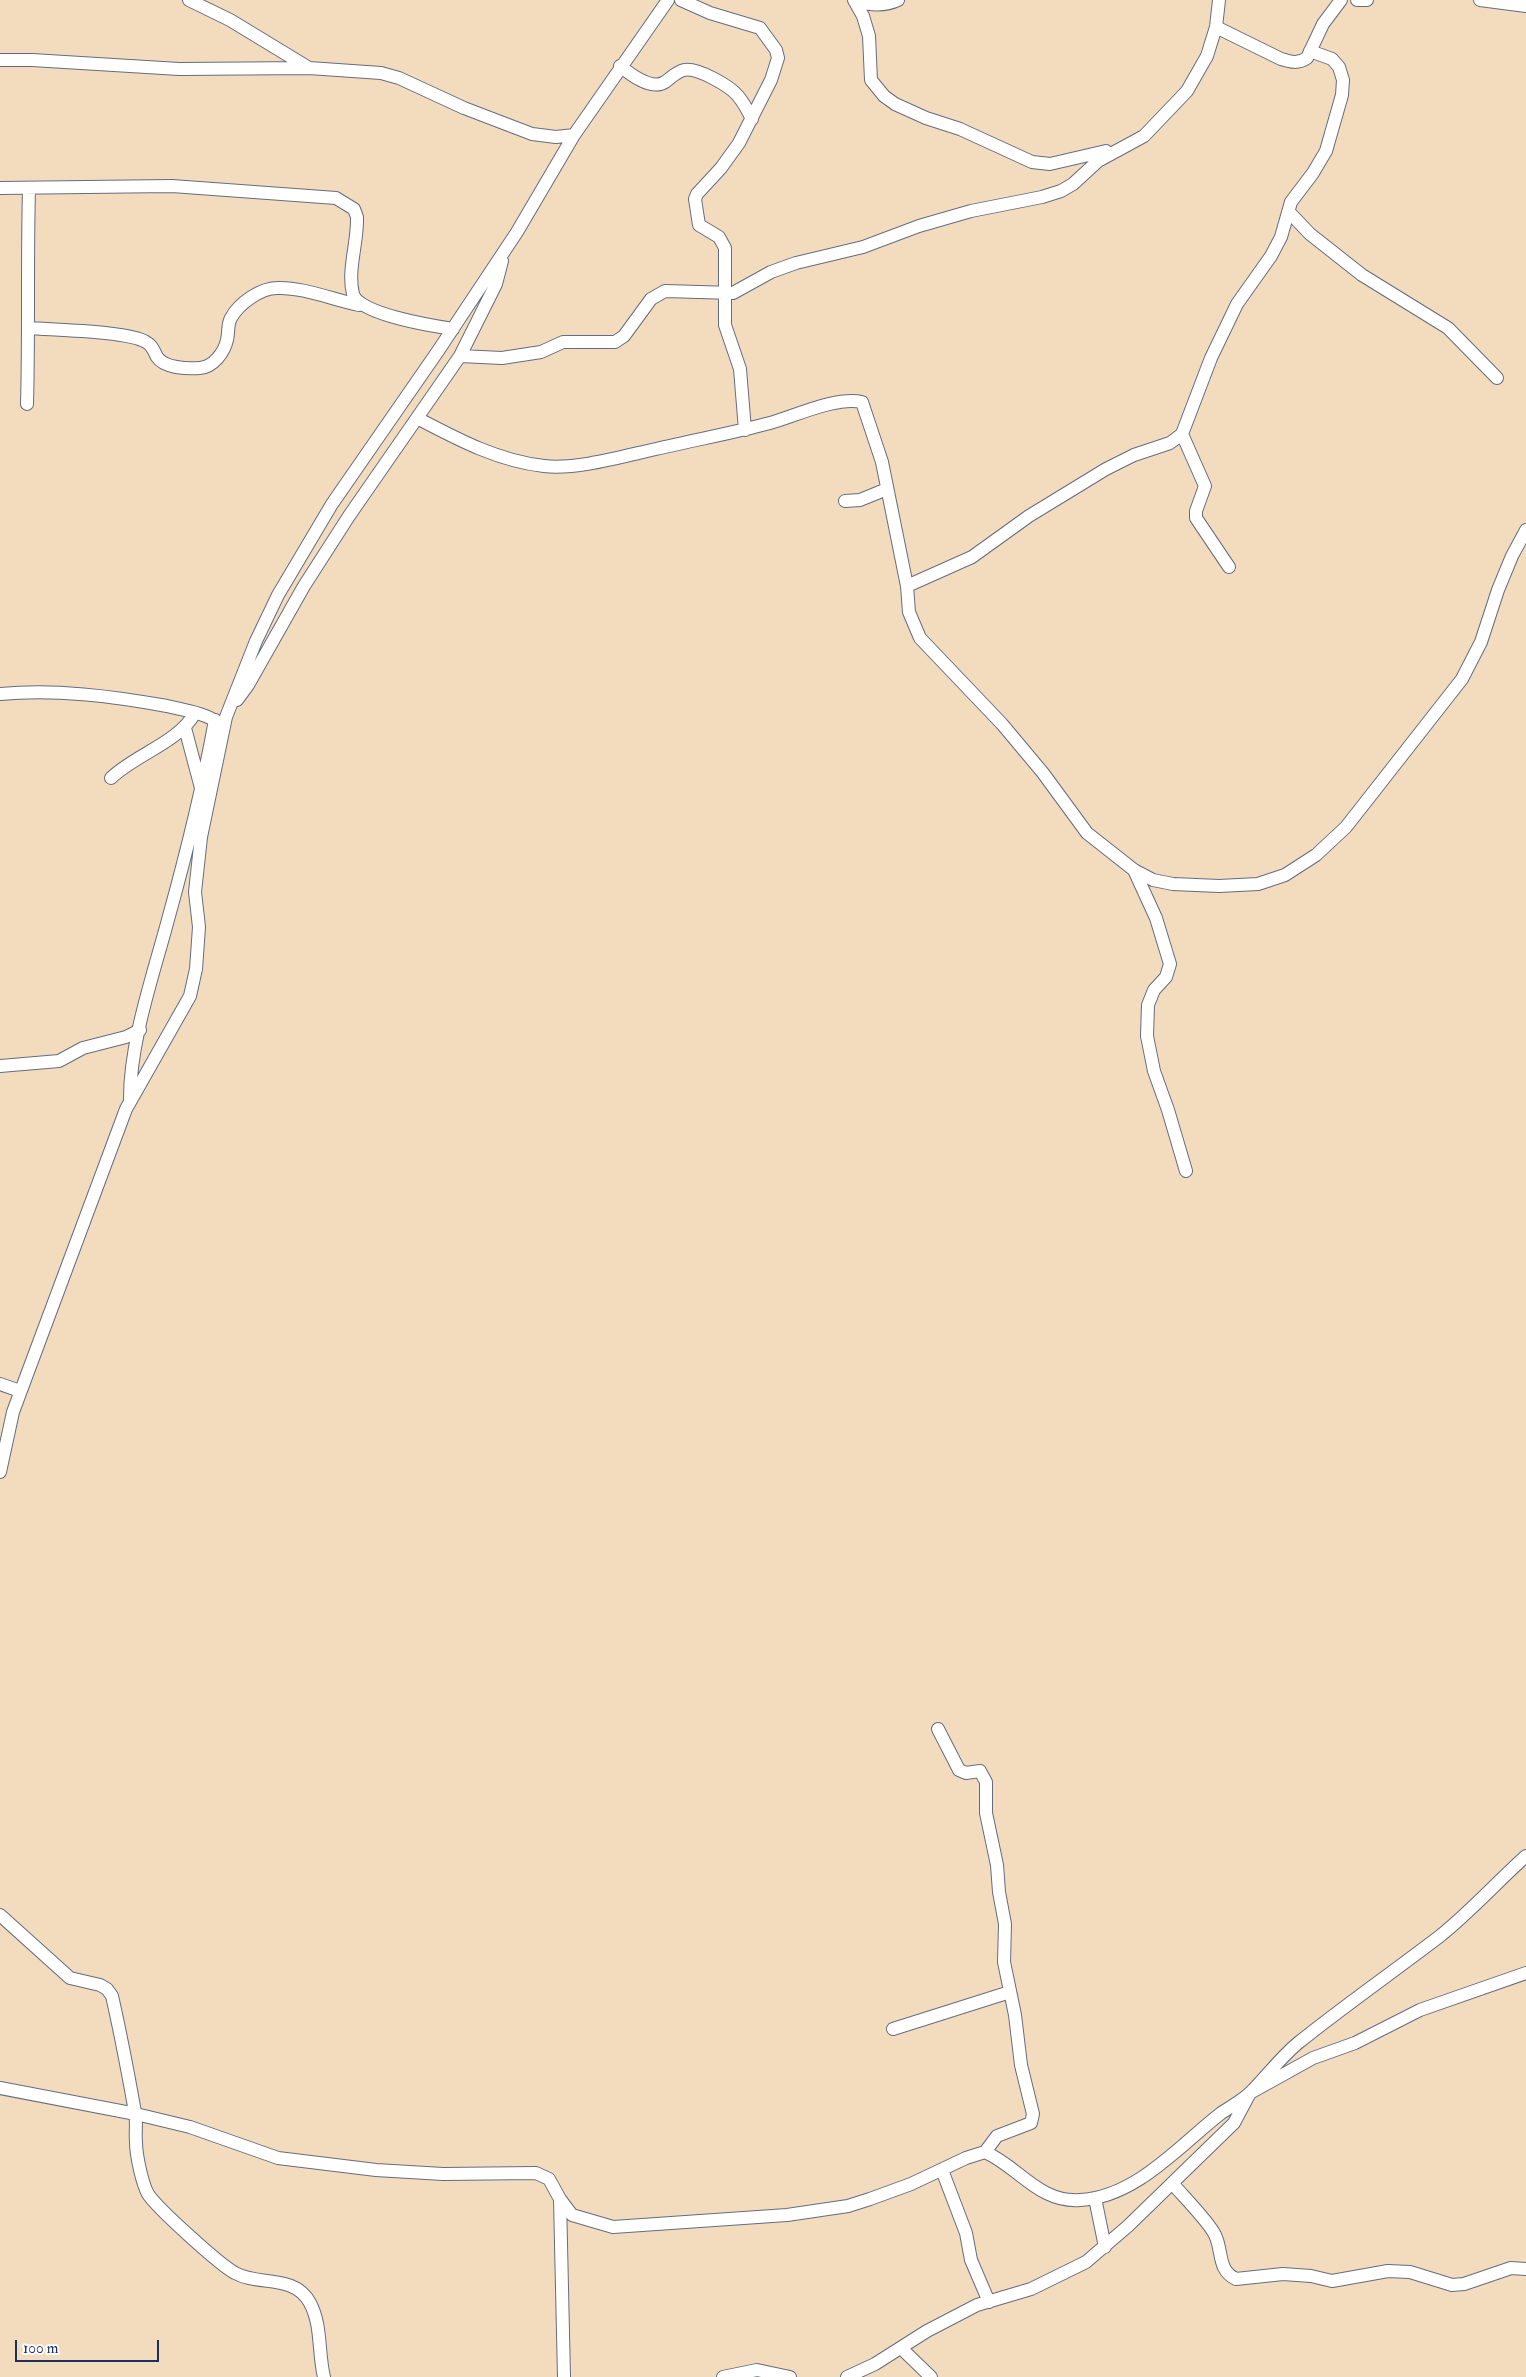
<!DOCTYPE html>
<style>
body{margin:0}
#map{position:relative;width:1526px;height:2377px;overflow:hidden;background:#f2dcbd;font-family:"IM FELL Double Pica",serif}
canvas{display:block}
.scale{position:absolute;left:15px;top:2340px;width:144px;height:22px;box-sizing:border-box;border:2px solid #1b2f5e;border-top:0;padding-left:6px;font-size:15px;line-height:18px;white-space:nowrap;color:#1b2f5e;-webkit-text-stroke:4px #fdfcf7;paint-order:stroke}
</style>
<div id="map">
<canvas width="1526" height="2377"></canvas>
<div class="scale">100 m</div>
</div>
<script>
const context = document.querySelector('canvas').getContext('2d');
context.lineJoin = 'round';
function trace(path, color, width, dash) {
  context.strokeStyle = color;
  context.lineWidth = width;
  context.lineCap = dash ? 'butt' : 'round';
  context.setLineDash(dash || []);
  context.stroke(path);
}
const minor = new Path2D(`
 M189,0L230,20L309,68
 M681,0L710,13L760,28L776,50L778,58L771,80L739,143L721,168L697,194L695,199L699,225L719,237L725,248V325L740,369L745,430
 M854,0L863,16L869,36L871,80L884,96L895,104L926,118L960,129L1032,162L1050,164L1106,151
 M1357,0H1367
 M1480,0L1526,6
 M855,1C869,5 884,7 898,0
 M1216,27L1281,59C1291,62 1298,64 1307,58L1323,24L1341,0
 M0,60H32L179,69L309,68L381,73L399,78L464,108L532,134L556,137L574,135
 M620,66C630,74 651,91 665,82C672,77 676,72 684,70C697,67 730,86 738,96C744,103 748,111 752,119
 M0,188L172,186L336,198L354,209L357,217C358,242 347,270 353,294C358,314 433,326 453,329
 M1289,212L1310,234L1362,275L1448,328L1497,378
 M29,328C53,330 128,331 146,342C152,345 154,351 157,357C164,368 187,369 200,368C213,367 224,353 227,340C229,332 227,325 231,318C239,303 261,288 277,288C304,287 333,300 359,305
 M460,356L502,358L541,352L563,342H615L624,336L651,299L665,291L733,293L771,272L796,263L863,247L919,226L971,211L1042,197L1061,191L1073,184L1098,161L1144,136L1187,91L1207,56L1216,27L1219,0
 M27,404C29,332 27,261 29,189
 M417,418C457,439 498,461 544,466C576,470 624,456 656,449C694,440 733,433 770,423C795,416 837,396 862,402L882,462L907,586L909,612L920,638L1002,724L1043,773L1087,833L1134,870L1153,880L1173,884L1219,886L1258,884L1285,875L1316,855L1346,827L1462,679L1481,642L1498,590L1512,556L1526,530
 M1182,434L1205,486L1196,511V518L1229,567
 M845,501L860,500L887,489
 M907,586L972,557L1029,516L1106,469L1134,455L1170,443L1182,434L1211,358L1237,304L1271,256L1281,237L1291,202L1313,173L1326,151L1342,95L1343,80L1339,67L1332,59L1310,51
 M0,694C56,689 111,696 167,706C184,710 206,713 220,724
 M237,700L248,685L304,586L349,516L460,356L496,284L502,261
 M185,728L201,788
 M111,778C136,754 178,743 195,713
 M1134,870L1156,918L1170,964L1166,977L1154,990L1148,1005L1147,1036L1154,1071L1168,1110L1186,1171
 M0,1066L59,1061L83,1048L126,1037L140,1030
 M130,1102C129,1043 154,973 169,916C187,851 203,786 215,720
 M0,1384L20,1391
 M0,1472L13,1412L126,1109L190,996L196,969L199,927L195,892L201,837L226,717L256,641L278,595L332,504L438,351L517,232L574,135L668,0
 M938,1729L959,1770L966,1773L980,1771L986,1782V1813L997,1865L999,1892L1005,1924L1004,1962L1015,2015L1021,2065L1033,2114L1031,2123L997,2136L985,2152
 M0,1915L70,1978L100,1985L107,1989L112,1996C121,2035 128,2073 135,2112C137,2122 135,2132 136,2142C136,2155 142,2183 148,2194C157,2208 220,2265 235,2273C258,2286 295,2274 310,2303C322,2325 318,2353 324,2377
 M893,2029L1010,1992
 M0,2088L136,2114L190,2127L278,2158L376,2170L443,2174L536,2173L549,2179L560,2199L564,2377
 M942,2170L966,2233L971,2260L989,2302
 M1172,2183C1183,2196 1209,2222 1215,2235C1223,2251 1217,2270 1236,2279L1283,2274L1311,2276L1332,2281L1388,2271L1410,2272L1452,2285L1464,2284L1511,2268L1526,2269
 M1095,2198L1105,2247
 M560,2199L572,2215L613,2227L787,2215L848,2206L870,2199L911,2184L966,2158L985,2152C1019,2167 1039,2203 1080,2200C1136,2197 1179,2146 1220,2114C1230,2107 1242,2101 1251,2092C1267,2076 1280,2058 1298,2043C1344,2006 1393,1972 1440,1936C1470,1912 1497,1882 1526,1856
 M902,2349L931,2377
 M723,2377L757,2370L790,2377
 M847,2377L875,2364L927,2331L977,2305L1031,2289L1086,2262L1128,2226L1234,2123L1250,2093L1313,2058L1355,2043L1420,2010L1526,1973`);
trace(minor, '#666c7f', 14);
trace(minor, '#fff', 12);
</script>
